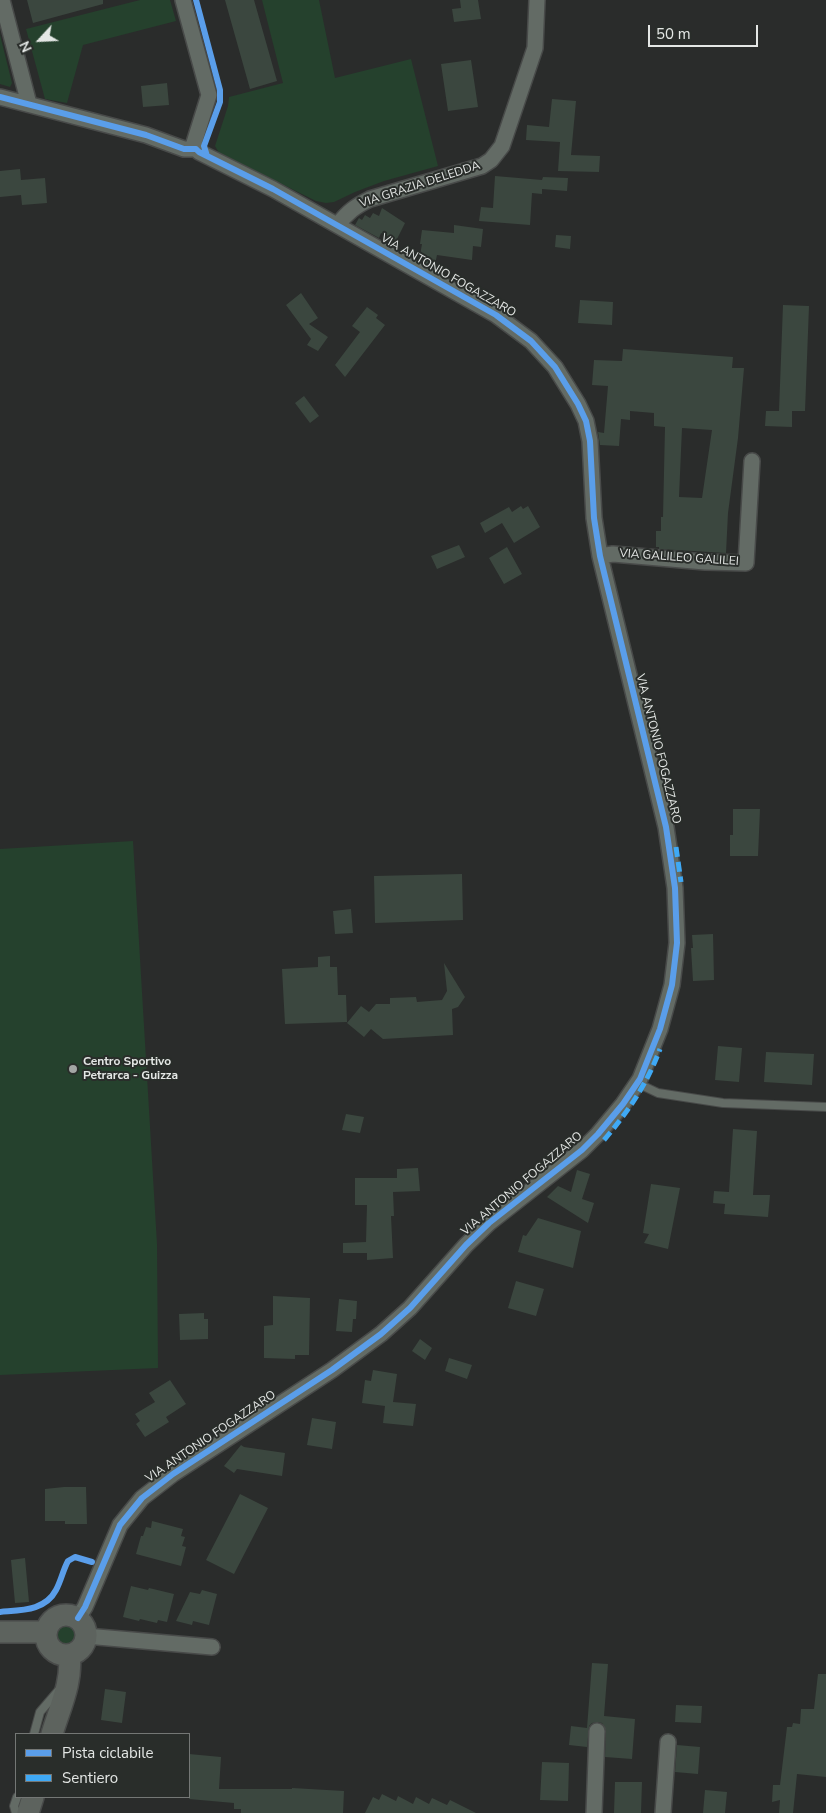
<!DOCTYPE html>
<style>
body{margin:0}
#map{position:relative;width:826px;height:1813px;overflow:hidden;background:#2a2c2b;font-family:"Nunito Sans",sans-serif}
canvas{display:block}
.legend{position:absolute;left:15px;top:1733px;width:175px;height:65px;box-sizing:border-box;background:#292d2a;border:1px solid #747775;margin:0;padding:6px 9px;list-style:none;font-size:15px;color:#e4e7e5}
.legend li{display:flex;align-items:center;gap:10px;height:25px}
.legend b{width:25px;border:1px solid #747775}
.north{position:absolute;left:15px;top:15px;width:50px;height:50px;-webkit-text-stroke:4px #292d2a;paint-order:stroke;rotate:245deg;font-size:14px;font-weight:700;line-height:20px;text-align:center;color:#e4e7e5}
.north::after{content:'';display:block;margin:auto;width:18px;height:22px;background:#e4e7e5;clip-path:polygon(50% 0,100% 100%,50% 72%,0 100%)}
.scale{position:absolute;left:648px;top:25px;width:110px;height:22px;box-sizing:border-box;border:2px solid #e4e7e5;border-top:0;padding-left:6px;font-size:15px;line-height:18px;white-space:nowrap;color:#e4e7e5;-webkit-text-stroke:4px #292d2a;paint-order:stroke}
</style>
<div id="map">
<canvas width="826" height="1813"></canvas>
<ul class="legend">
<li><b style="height:6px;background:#5a9eea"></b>Pista ciclabile</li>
<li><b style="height:6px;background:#3fa9f5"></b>Sentiero</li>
</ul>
<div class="north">N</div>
<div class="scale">50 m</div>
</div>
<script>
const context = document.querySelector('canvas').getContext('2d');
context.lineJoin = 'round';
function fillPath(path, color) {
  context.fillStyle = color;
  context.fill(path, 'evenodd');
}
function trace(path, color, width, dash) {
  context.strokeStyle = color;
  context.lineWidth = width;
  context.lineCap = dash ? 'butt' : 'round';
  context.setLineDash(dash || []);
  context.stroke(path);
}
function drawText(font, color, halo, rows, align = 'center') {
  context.font = font + ' "Nunito Sans",sans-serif';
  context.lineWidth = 4;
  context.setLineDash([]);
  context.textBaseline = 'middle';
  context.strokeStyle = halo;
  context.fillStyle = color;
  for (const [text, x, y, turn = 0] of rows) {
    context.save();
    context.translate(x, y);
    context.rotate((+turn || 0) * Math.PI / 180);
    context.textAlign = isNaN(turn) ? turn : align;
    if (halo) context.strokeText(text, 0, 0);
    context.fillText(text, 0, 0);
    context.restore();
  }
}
fillPath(new Path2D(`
 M140,0H170L176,21L83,45L67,103L45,99L26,29Z
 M262,0H319L335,78L411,59L438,166L384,181L355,192L334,202L326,203L316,201L219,153L215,146L228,106L229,97L283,83Z
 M0,35L12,83L10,87L0,84Z
 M133,841L157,1244L158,1368L0,1375V849Z
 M57 1635a9 9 0 1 1 18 0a9 9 0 1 1-18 0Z`), '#25412d');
fillPath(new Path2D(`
 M27,0H103V4L33,23Z
 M225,0H254L277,81L250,89Z
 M460,0H478L481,19L454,22L452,9L461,8Z
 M471,60L478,107L448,111L441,64Z
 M167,83L169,105L143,107L141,86Z
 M552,99L576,101L571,155L600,156L599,172L558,171L560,142L526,140L527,125L549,127Z
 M20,169L21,180L45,178L47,203L22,205L21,195L0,197V171Z
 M495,176L542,180L543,177L568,178L567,191L542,189V194L532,193L530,225L479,221L481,207L493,208Z
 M382,208L405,223L396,241L381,233L379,238L355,225L359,218L362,220L365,215L370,218L373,213L379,216Z
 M454,225L483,229L481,247L473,246L472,260L437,255L434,269L419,261L422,244H420L422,230L454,233Z
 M556,235L571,236L570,249L555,247Z
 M301,293L318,318L309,324L328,337L318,351L307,345L311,339L286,305Z
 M580,300L613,302L612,325L578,323Z
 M783,305L809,306L805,411H792V427L765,426L766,411H779Z
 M367,307L378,315L376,318L385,325L345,377L335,365L360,332L352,326Z
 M623,349L733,357L732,368H744L738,438L728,513L726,553L659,549V547H656V531H661V517H663L665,427L654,426V413L630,411V420L621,419L619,446L600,445L598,432L604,433L608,386L592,385L594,360L622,361ZM682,428L712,430L702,498L679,497Z
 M304,396L319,416L310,423L295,403Z
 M521,506L523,509L528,506L540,527L514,543L502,523L485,533L480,523L509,507L512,512Z
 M459,545L465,557L437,569L431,556Z
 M507,547L522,574L504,584L489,558Z
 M733,809H760L758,856H730V835H733Z
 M462,874L463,920L375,923L374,876Z
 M351,909L353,933L335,934L333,911Z
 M713,934L714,980L693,981L691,948H693L692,935Z
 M330,956V967H337L338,995H346L347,1022L285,1024L282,969L318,967V957Z
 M444,963L465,997L458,1007L452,1009L453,1035L383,1039L371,1029L364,1037L347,1023L361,1006L369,1012L376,1004H390V998L416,997L417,1002L442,1000L447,991Z
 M718,1046L742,1048L739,1082L715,1080Z
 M766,1052L814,1054L812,1085L764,1082Z
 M346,1114L364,1117L360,1133L342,1130Z
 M733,1129L757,1131L753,1195H770L768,1217L724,1214L725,1204L713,1203L714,1191L729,1192Z
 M418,1168L420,1191L393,1192L394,1216H391L393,1258L367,1260V1253H343V1243L366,1242L367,1205H355V1178H397V1169Z
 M577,1170L590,1174L582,1199L594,1203L588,1223L547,1197L558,1186L571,1192Z
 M651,1184L680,1188L668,1249L644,1243L649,1234L643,1233Z
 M538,1218L581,1231L573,1268L518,1252L523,1235L526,1236Z
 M516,1281L544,1289L536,1316L508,1308Z
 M273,1296L310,1298L309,1355H295V1359L264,1358V1326L273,1325Z
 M339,1299L357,1301L356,1319H353L352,1332L336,1331Z
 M204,1313V1319H208V1339L180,1340L179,1314Z
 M420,1339L432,1348L425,1360L412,1351Z
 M449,1358L472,1365L467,1379L445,1371Z
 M373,1370L397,1374L393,1402L416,1404L413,1426L383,1423L385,1406L362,1403L365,1380L371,1381Z
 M170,1380L186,1404L166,1417L169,1422L145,1437L136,1424L140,1421L135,1414L155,1402L149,1393Z
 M312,1418L336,1422L332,1449L307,1445Z
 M241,1445L244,1447L285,1453L282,1476L237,1469L234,1473L224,1466Z
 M64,1487H86L87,1524H65V1521H45V1489Z
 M240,1494L268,1508L234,1574L206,1560Z
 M152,1521L183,1529L181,1536L185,1537L182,1546L186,1547L181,1566L136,1554L141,1536H143L146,1527L151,1528Z
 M25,1558L29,1602L15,1603L11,1560Z
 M131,1586L148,1590L149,1588L174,1594L167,1622L158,1620L157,1623L140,1619L139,1621L123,1617Z
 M202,1590L217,1594L209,1625L193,1621L192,1625L176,1621L190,1592L200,1594Z
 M592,1663L608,1664L604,1716L635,1719L632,1759L605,1757L606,1731L602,1723L598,1722L592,1723L589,1726L587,1747L569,1745L571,1726L587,1728Z
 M818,1674H826V1777L797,1774L793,1813H779L780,1800L772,1802L773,1785H780L787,1727H792L793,1723L800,1724L801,1709H814Z
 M105,1689L126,1692L122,1723L101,1720Z
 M676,1705L702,1706L701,1723L675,1722Z
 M677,1745L700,1747L698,1774L675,1772Z
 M189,1754L221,1757L219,1789H292V1788L344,1791L343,1813H241V1809H234V1803L189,1799Z
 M542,1762L569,1763L568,1801L540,1800Z
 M615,1782H642L641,1813H614Z
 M705,1790L727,1792L725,1813H703Z
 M382,1794L396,1801L398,1796L413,1804L416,1797L429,1804L432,1798L447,1805L450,1800L476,1813H365L373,1797L379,1800Z`), '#3b473f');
const lane = new Path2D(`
 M637,1083L658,1093L723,1103L826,1107
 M34,1734L40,1712L58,1691
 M16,1813L14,1806L17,1797`);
const street = new Path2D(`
 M2,0L29,104
 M183,0L209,95L194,143L196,149
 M0,97L146,135L184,149H196L199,152L273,189L496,315L531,341L555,367L578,404L586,421L590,441L594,518L600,556L666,827L675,888L677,943L672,985L660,1029L640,1079L623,1104L598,1134L582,1150L489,1223L466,1245L410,1308L381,1334L332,1370L173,1474L142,1498L120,1525L85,1607L78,1618
 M338,225C347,212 356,206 370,199L482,166L491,160L502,146L535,48L537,0
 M600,556L613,554L705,562L746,563L752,461
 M86,1636L212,1647
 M594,1813L597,1731
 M663,1813L668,1742`);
const secondary = new Path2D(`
 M46 1635a20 20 0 1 1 40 0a20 20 0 1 1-40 0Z
 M0,1632H45
 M52,1734C59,1710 73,1681 69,1655
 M28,1813L33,1797`);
trace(lane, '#484a49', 10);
trace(street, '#484a49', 18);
trace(secondary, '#484a49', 24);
trace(lane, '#636b65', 8);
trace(street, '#636b65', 15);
trace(secondary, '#5d635e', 21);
trace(new Path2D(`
 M676,847L681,882
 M604,1140C628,1112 647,1084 660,1049`), '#3fa9f5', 5, [10, 5]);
trace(new Path2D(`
 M196,0L220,90V102L204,146L207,156
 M0,97L146,135L184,149H196L199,152L273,189L496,315L531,341L555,367L578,404L586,421L590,441L594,518L600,556L666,827L675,888L677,943L672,985L660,1029L640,1079L623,1104L598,1134L582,1150L489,1223L466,1245L410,1308L381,1334L332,1370L173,1474L142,1498L120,1525L85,1607L78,1618
 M0,1612C21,1610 45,1611 56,1590C61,1581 63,1570 68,1561L75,1557L92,1562`), '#5a9eea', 6);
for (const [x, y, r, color] of [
 [73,1069,5,"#a3a6a4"]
]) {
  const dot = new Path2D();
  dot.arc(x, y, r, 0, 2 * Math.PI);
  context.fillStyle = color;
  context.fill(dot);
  trace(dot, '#292d2a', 2);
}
drawText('12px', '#e4e7e5', '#292d2a', [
 ["VIA GRAZIA DELEDDA",420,185,-18],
 ["VIA ANTONIO FOGAZZARO",448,276,30],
 ["VIA GALILEO GALILEI",679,558,4],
 ["VIA ANTONIO FOGAZZARO",658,749,76],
 ["VIA ANTONIO FOGAZZARO",522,1184,-40],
 ["VIA ANTONIO FOGAZZARO",211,1437,-34]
]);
drawText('bold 12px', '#e4e7e5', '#292d2a', [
 ["Centro Sportivo",83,1062],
 ["Petrarca - Guizza",83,1076]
], 'left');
</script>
